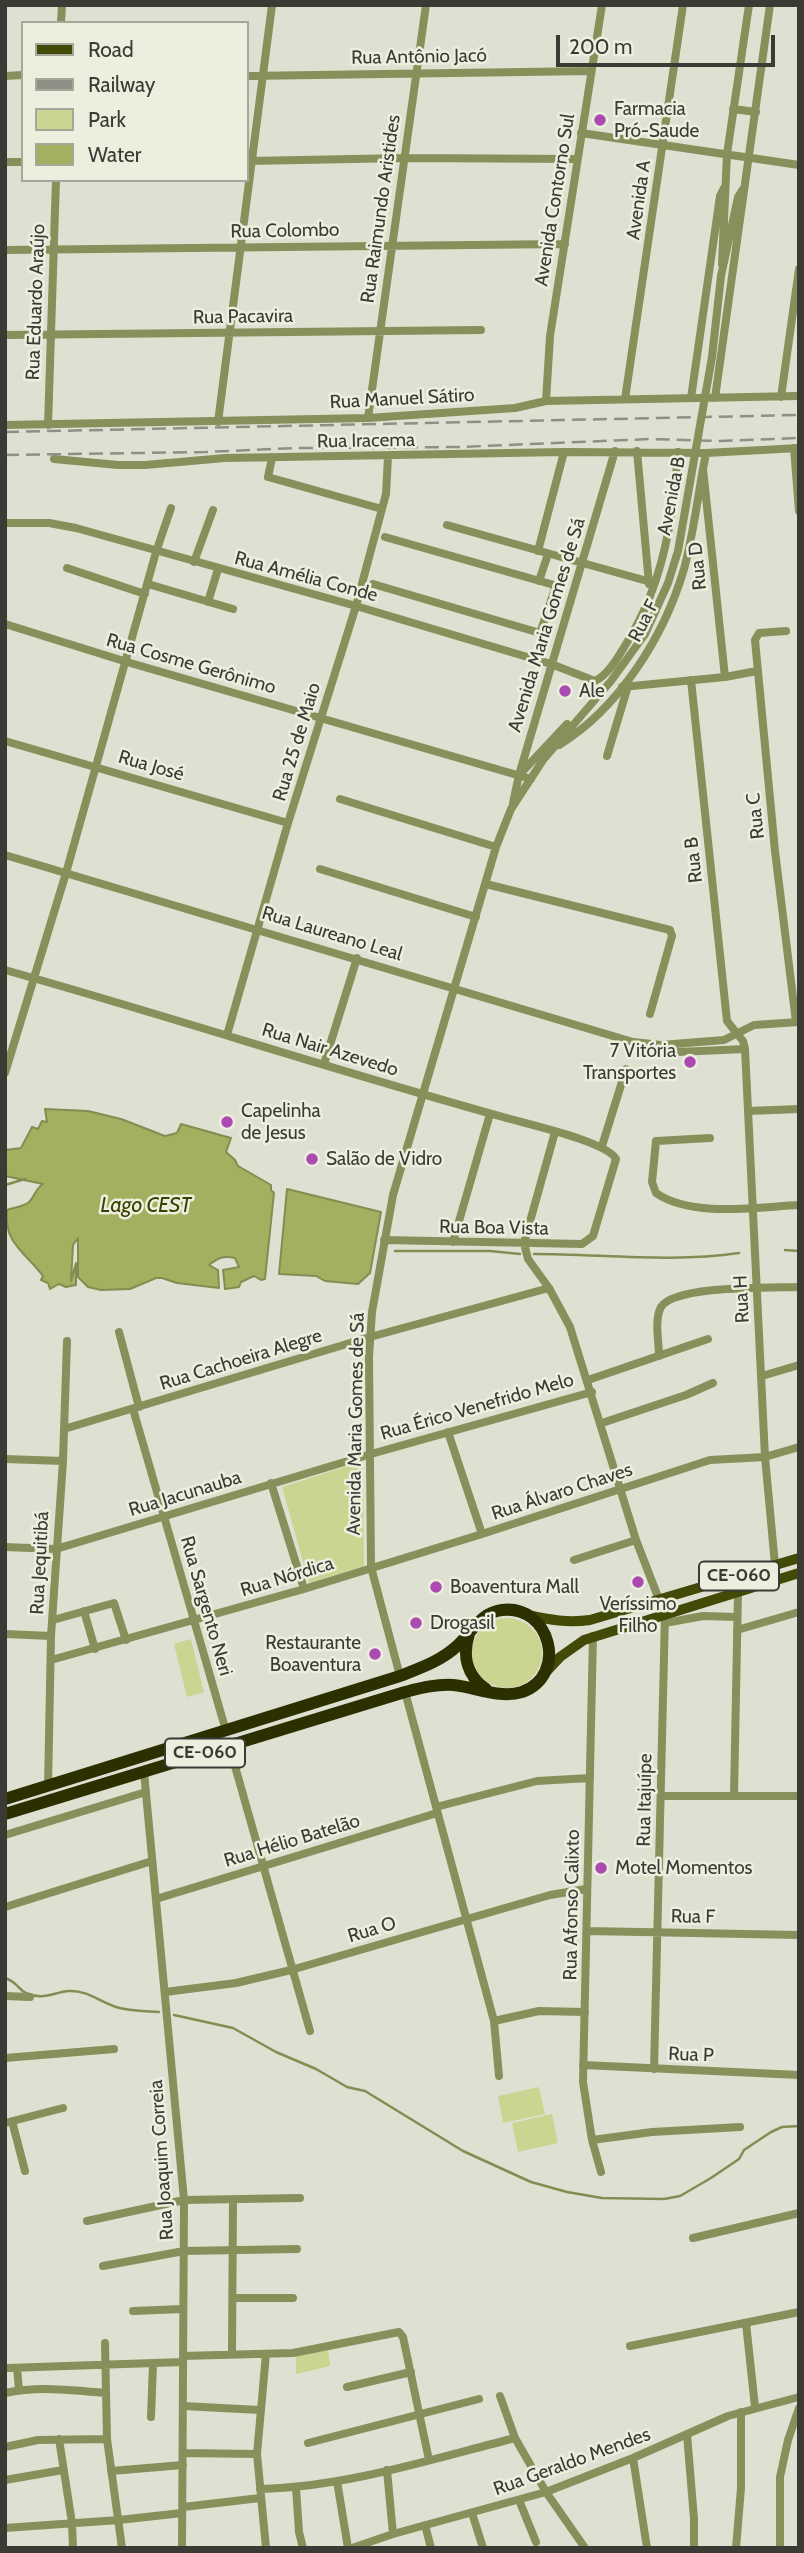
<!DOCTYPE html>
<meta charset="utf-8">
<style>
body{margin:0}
#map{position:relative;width:804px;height:2553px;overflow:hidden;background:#dee1d1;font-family:Cabin,sans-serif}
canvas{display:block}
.frame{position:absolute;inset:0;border:7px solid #3a3b35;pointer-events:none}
.legend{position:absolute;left:21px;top:21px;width:228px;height:161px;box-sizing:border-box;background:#ecefde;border:2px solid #a5a79a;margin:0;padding:9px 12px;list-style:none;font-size:21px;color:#3a3b35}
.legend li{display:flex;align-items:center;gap:14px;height:35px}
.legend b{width:35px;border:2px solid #a5a79a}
.scale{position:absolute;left:556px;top:35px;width:219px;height:32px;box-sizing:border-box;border:4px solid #3a3b35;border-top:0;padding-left:9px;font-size:21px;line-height:24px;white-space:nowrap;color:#3a3b35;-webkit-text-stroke:5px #ecefde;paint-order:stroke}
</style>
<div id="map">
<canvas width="804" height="2553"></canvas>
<div class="frame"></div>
<ul class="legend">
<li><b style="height:9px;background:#434906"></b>Road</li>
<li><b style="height:9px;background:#8e9085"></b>Railway</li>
<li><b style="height:19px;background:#cbd591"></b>Park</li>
<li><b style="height:19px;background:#a4af5f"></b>Water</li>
</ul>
<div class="scale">200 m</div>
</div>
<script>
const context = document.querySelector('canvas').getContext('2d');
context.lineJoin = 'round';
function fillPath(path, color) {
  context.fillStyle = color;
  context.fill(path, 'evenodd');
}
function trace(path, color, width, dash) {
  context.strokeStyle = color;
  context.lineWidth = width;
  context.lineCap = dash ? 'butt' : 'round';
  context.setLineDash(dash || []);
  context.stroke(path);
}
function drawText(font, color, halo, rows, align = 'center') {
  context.font = font + ' Cabin,sans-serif';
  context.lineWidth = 5;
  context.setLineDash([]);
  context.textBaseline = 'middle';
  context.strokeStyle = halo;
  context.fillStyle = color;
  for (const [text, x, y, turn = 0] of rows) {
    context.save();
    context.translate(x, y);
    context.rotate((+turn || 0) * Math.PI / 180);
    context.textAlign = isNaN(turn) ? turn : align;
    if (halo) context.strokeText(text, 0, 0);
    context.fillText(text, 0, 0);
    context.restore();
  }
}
fillPath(new Path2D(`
 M363,1461L364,1566L309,1583L282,1487Z
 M472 1653a35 35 0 1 1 70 0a35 35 0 1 1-70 0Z
 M191,1639L204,1692L187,1697L174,1644Z
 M539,2087L545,2114L503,2123L498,2096Z
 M552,2114L558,2143L518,2152L512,2123Z
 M328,2350L330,2366L296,2374V2356Z`), '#cbd591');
const water = new Path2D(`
 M45,1109L88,1111L121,1119L165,1136L177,1133L181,1124L231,1138L226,1152L235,1160L238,1166L271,1185V1190L274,1193L265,1279L261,1280L254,1276L241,1282L239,1287L225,1289L223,1270L239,1267L235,1258C223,1255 218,1258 209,1265L218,1270L219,1288L177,1283L162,1278H156L130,1289L101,1290L88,1287L78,1277V1238L73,1245L71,1281L76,1263V1285L66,1287L59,1284L50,1289L48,1283L41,1280L43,1276C26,1253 3,1243 7,1210C14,1207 24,1207 29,1202C35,1196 35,1189 43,1184L5,1176V1150L21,1148L32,1127L38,1129L42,1121L47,1122Z
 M287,1189L381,1212L370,1273L358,1284L325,1281L316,1276L279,1274Z`);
fillPath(water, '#a4af5f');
trace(water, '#848c52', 2);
trace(new Path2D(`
 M5,1185L25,1179
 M785,1250L799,1251
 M395,1251H490L520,1254
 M534,1254C602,1254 671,1263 739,1253
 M5,1978C16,1981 18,1989 26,1993C43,2001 54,1992 69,1991C87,1990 100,2002 116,2007C129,2011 145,2011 159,2012
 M174,2015L233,2028L276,2052L316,2069L347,2087L365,2091L463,2151L531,2182L567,2192L602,2198L664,2199L680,2196L711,2178L739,2159L744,2150L771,2132L782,2127L799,2126`), '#848c52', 2.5);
trace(new Path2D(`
 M61,23L62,5
 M5,76L23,75
 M247,76L591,71
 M733,109L756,112
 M581,133L799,165
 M248,161L405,158L577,159
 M5,162H23
 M5,250L565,244
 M722,264L727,154L749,5
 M721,276L738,197L743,189
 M5,335L481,330
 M781,397L799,269
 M691,398L720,196L724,188
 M715,398L770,5
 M625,399L683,5
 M546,401L550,336L602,5
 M368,418L426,5
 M218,422L272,5
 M5,425L368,418L515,408L546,401L799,396
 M48,425L56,180
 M794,448L799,511
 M637,451L649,584
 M706,453L703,469L725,677
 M272,458L268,477L382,509
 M54,459L118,465H145L225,458L564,452L706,453L799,448
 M5,523H49L76,528L356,606L551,664L595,681C609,674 618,657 626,644C663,585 673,520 678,452
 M447,525L647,581
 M538,551L564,452
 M194,562L213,510
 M67,568L145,594
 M539,581L548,554
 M148,584L233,609
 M373,584L540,633L555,589L554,585L385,537
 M208,602L218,569
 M5,624L127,662L531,779
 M786,631L759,633L755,640L775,851L796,1022
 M691,680L727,1021L743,1041L745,1049L765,1457L775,1565
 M622,687L725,677L757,671
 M5,741L288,823
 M559,745C619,708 664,637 684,569C693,536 697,502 703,469
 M607,756L628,686
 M521,773L567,724
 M340,799L496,847
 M513,803L519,775L615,451
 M5,855L633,1042L661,1045L724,1040L754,1025L799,1022
 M320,869L476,917
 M486,884L670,930L672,936L650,1014
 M5,970C172,1017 337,1071 503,1117C526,1124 606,1141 616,1159L593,1236L582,1244L384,1240
 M227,1035L288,823L356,606L386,494L388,457
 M659,1047L678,1052L745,1049
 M324,1064L357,958
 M5,1073L66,873L156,552L171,508
 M748,1111L799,1109
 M555,1132L524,1243L528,1259L549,1288L570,1327L636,1540L665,1615L654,2069
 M710,1138L656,1141L652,1182L656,1193C692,1218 757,1207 799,1205
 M602,1146L626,1069
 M453,1242L490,1114
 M119,1332L139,1407
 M659,1356C659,1342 654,1320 661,1307C675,1285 772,1288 799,1287
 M762,1376L799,1365
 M588,1380L708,1339
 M133,1409L226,1731
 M602,1423L686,1395L713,1383
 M64,1429L370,1337L549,1288
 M448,1432L482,1534
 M5,1459L63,1461
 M271,1483L304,1589
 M5,1547L56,1549L371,1454L592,1392
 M574,1560L636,1540
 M84,1611L95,1649
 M53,1620L114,1603L126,1640
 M665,1623L703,1616L737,1617
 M737,1630L799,1612
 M5,1634L51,1636
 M593,1636L583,2082L592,2140L601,2172
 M51,1660L304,1589L482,1534L710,1460L765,1457L799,1447
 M400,1676L371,1567L369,1357L372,1312L393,1195L496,847L511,809L543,760L611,681L645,634
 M405,1692L494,2021L499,2076
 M229,1745L310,2031
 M144,1772L184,2200L182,2548
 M48,1787L51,1636L63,1461L67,1341
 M661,1796H799
 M734,1796L738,1592
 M436,1807L537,1781L590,1778
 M5,1835L146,1792
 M156,1899L437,1813
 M5,1907L152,1861
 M587,1931L799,1935
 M165,1992L236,1983L291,1970L550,1895L586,1889
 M5,1996L30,1997
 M494,2021L539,2011L585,2012
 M5,2058L114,2049
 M583,2065L799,2075
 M12,2121L25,2171
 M5,2123L63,2108
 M592,2140L652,2132L740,2127
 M87,2221L184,2200L300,2198
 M693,2238L799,2213
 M103,2266L184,2251L297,2249
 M234,2298H293
 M133,2311L182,2309
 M746,2323L755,2407
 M105,2343L107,2439L122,2548
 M630,2346L799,2312
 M232,2353L233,2200
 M183,2356L293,2353L399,2332L403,2337L429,2460
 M8,2368L183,2362
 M17,2368L19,2390
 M347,2387L411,2372
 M5,2393C38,2386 72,2390 106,2393
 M500,2396L515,2438L546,2492L585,2548
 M183,2406L260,2410
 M151,2417L153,2364
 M687,2434L694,2519V2548
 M59,2439L72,2523L73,2548
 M308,2443L479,2399
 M5,2447L38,2440L107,2439
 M183,2453L257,2454
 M633,2458L647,2548
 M387,2470L393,2534
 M111,2471L183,2465
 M5,2480L63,2470
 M337,2481L348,2548
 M296,2488L299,2532L303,2548
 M260,2489C346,2487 432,2459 515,2438
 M519,2500L536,2542
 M183,2507L260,2498
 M472,2513L483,2548
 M425,2525L431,2548
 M5,2528L119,2520L182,2513
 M266,2548L257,2454L266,2354
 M352,2548L393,2534L546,2492L633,2458L728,2416L799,2397
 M736,2548L741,2488V2412
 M780,2548V2477L788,2440L799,2408`), '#878f5a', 8);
trace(new Path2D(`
 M528,1615C550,1620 568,1623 590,1620L799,1558
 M546,1672L560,1657L584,1640L799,1573`), '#434906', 10);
trace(new Path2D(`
 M469,1634C462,1656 467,1676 486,1689
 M5,1799L400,1676C420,1668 441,1661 457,1646C472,1633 479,1613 502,1610C550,1604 569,1675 522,1692C500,1699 475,1687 453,1685C436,1684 421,1688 405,1692L5,1814`), '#2c3001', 12);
trace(new Path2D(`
 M5,432L799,415
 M5,455L206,452L295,448L460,447L651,439L717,441L799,438`), '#8e9085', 2.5, [14, 7]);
trace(new Path2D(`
 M645,634L668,583L678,551L712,357L721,276`), '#878f5a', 8);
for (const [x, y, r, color] of [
 [600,120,7,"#ab4ab1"],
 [565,691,7,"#ab4ab1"],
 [690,1062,7,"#ab4ab1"],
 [227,1122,7,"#ab4ab1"],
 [312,1159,7,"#ab4ab1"],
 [638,1582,7,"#ab4ab1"],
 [436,1587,7,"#ab4ab1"],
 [416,1623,7,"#ab4ab1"],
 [375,1654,7,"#ab4ab1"],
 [601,1868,7,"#ab4ab1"]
]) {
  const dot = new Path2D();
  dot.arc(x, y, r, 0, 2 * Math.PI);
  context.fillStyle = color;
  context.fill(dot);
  trace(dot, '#ecefde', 2.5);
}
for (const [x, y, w] of [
 [739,1576,80],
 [205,1753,80]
]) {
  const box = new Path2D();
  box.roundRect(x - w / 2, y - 14.5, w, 29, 5);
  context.fillStyle = '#ecefde';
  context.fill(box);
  trace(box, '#3a3b35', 2);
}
drawText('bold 18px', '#3a3b35', null, [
 ["CE-060",739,1576],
 ["CE-060",205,1753]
]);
drawText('19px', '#3a3b35', '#ecefde', [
 ["Rua Antônio Jacó",419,57,-1],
 ["Avenida Contorno Sul",555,200,-81],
 ["Avenida A",639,200,-82],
 ["Rua Raimundo Aristides",381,209,-82],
 ["Rua Colombo",285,231,-1],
 ["Rua Eduardo Araújo",36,302,-88],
 ["Rua Pacavira",243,317,-1],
 ["Rua Manuel Sátiro",402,399,-3],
 ["Rua Iracema",366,441,-1],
 ["Avenida B",672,496,-79],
 ["Rua D",698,566,-96],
 ["Rua Amélia Conde",306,577,15],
 ["Rua F",644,621,-63],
 ["Avenida Maria Gomes de Sá",547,625,-73],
 ["Rua Cosme Gerônimo",191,664,16],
 ["Rua 25 de Maio",297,742,-73],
 ["Rua José",151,766,16],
 ["Rua C",756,816,-96],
 ["Rua B",694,860,-96],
 ["Rua Laureano Leal",332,934,17],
 ["Rua Nair Azevedo",330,1050,17],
 ["Rua Boa Vista",494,1228,1],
 ["Rua H",742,1299,-93],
 ["Rua Cachoeira Alegre",241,1360,-17],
 ["Rua Érico Venefrido Melo",477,1407,-16],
 ["Avenida Maria Gomes de Sá",356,1424,-89],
 ["Rua Álvaro Chaves",562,1492,-18],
 ["Rua Jacunauba",185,1494,-17],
 ["Rua Jequitibá",40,1563,-87],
 ["Rua Nórdica",287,1577,-17],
 ["Rua Sargento Neri",206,1606,74],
 ["Rua Itajuípe",645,1800,-89],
 ["Rua Hélio Batelão",292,1841,-17],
 ["Rua Afonso Calixto",572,1905,-89],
 ["Rua F",693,1917,1],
 ["Rua O",372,1930,-17],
 ["Rua P",691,2055,2],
 ["Rua Joaquim Correia",162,2160,-94],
 ["Rua Geraldo Mendes",572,2462,-20]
]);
drawText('19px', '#3a3b35', '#ecefde', [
 ["Farmacia",614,109],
 ["Pró-Saude",614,131],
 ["Ale",579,691],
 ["7 Vitória",676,1051,"right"],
 ["Transportes",676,1073,"right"],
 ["Capelinha",241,1111],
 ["de Jesus",241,1133],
 ["Salão de Vidro",326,1159],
 ["Boaventura Mall",450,1587],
 ["Veríssimo",638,1604,"center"],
 ["Filho",638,1626,"center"],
 ["Drogasil",430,1623],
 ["Restaurante",361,1643,"right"],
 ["Boaventura",361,1665,"right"],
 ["Motel Momentos",615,1868]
], 'left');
drawText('italic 21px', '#3a3f00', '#ecefde', [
 ["Lago CEST",146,1206]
]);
</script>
